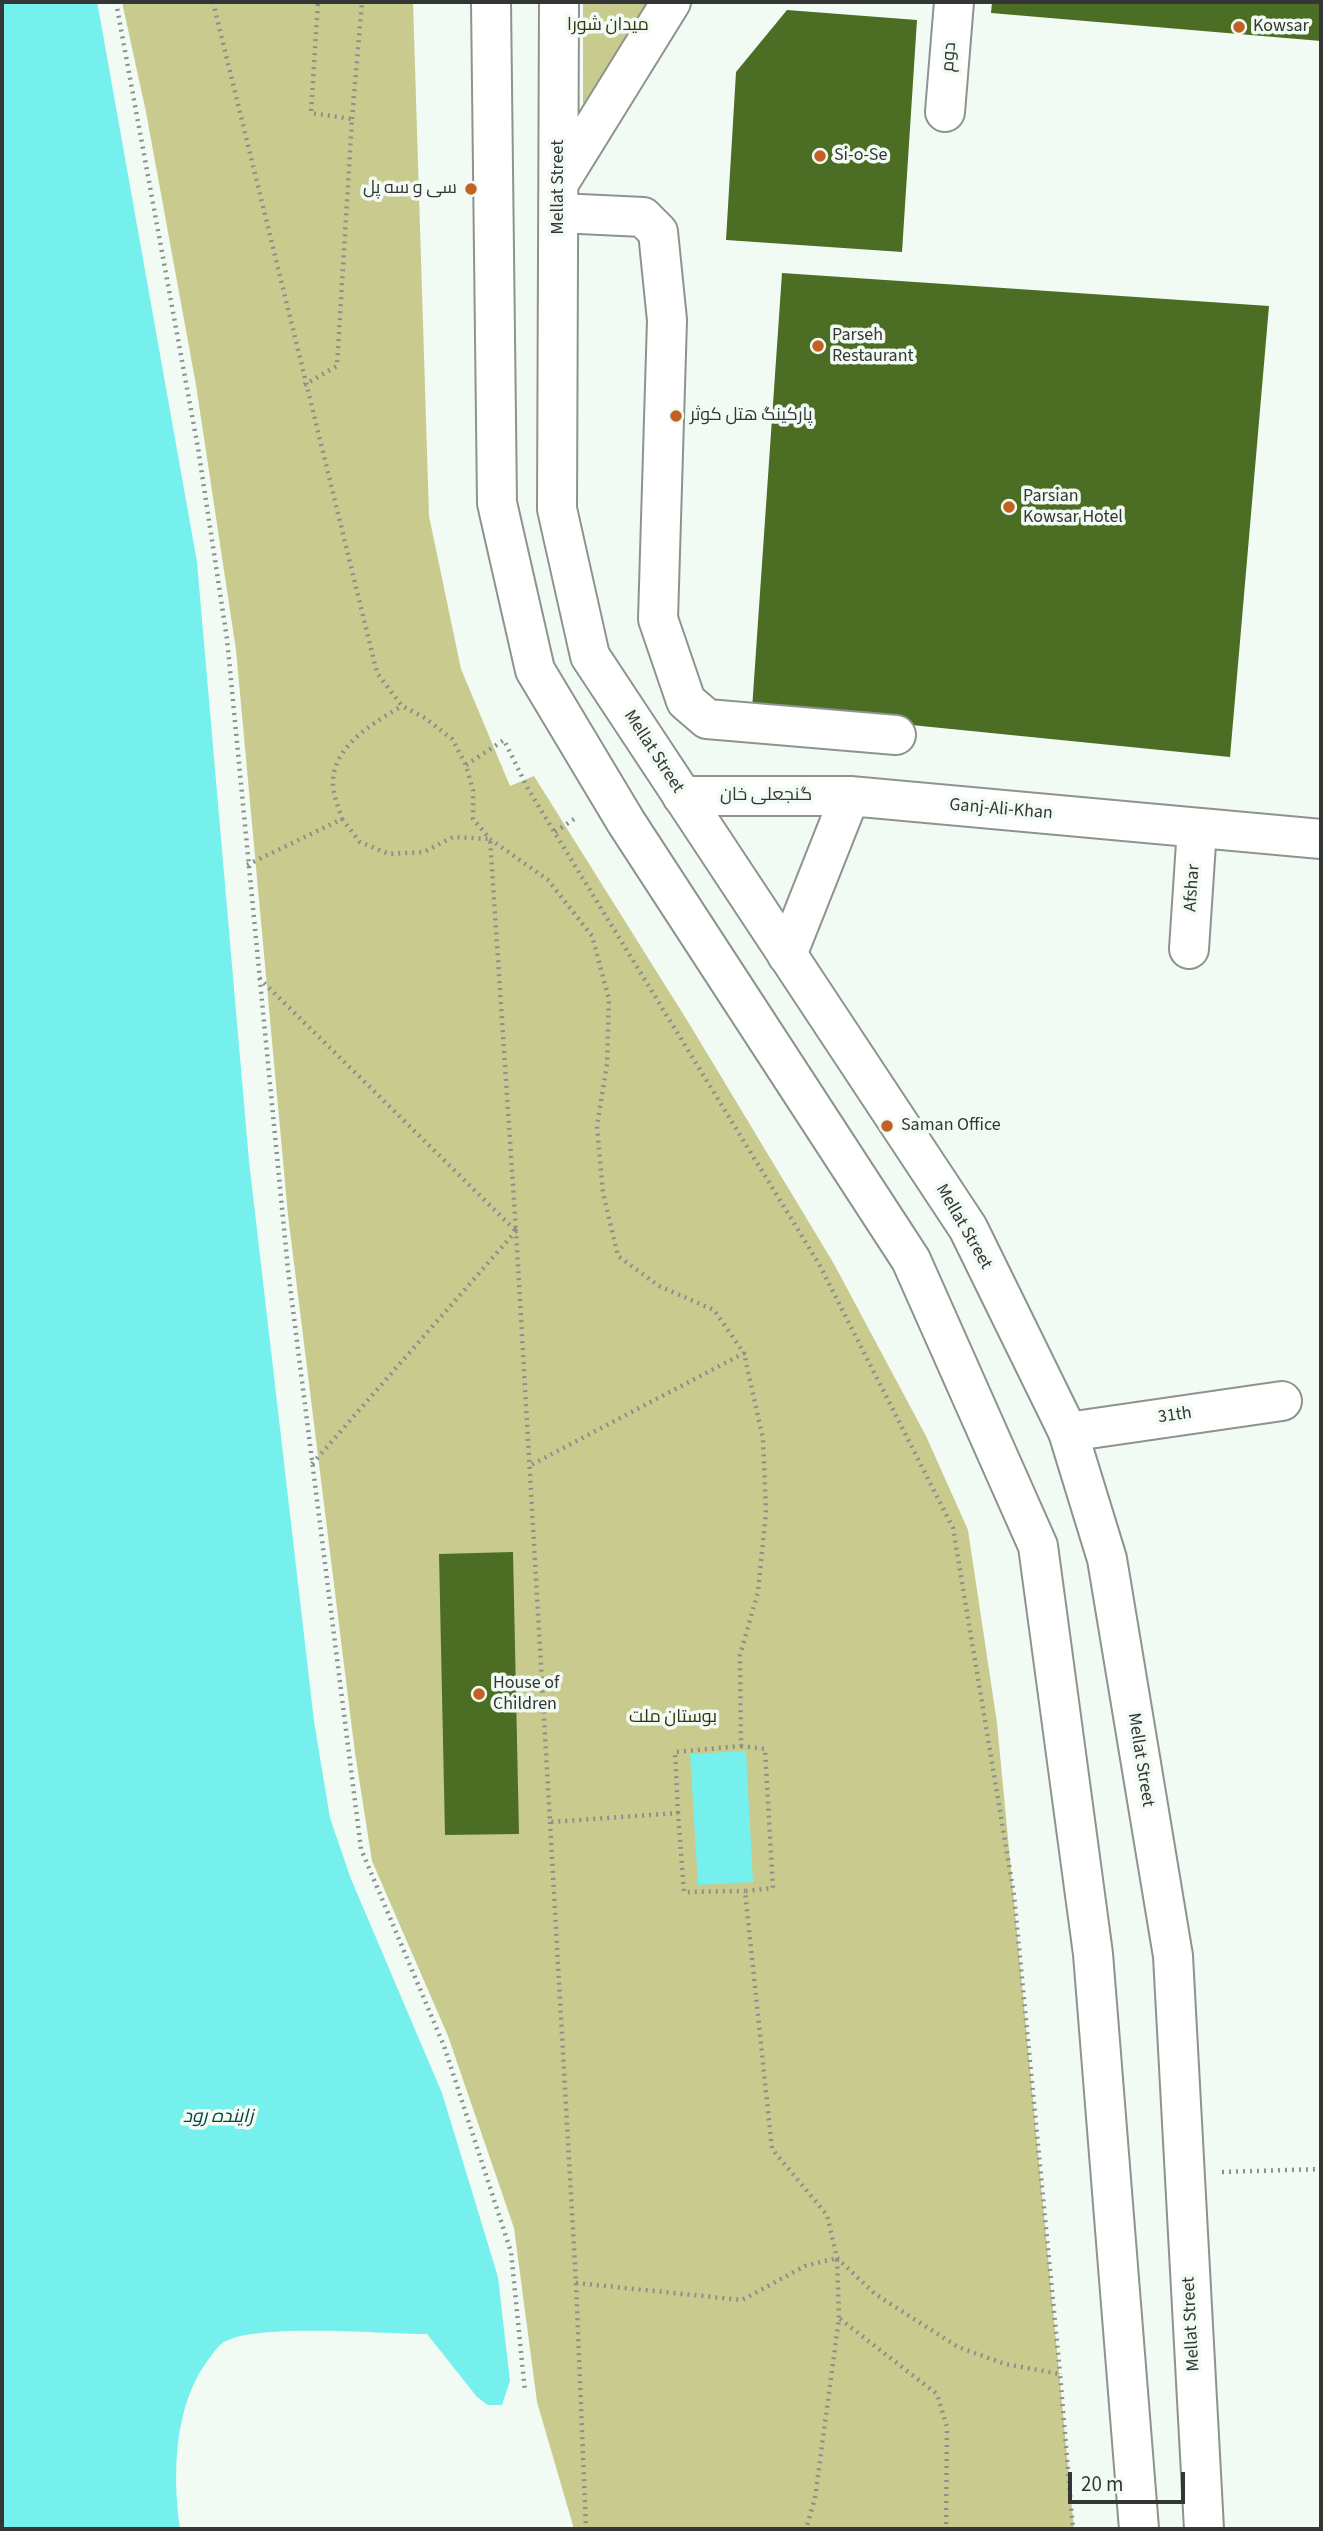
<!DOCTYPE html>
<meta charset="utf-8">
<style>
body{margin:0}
#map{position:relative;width:1323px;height:2531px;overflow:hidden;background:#f2faf4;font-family:"Source Sans 3",sans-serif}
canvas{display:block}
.frame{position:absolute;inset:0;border:4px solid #333634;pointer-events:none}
.scale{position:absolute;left:1068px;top:2472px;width:117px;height:32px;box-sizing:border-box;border:4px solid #333634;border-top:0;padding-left:9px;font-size:21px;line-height:24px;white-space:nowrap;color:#333634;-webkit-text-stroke:5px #f2faf4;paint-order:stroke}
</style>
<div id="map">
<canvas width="1323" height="2531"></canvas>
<div class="frame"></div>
<div class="scale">20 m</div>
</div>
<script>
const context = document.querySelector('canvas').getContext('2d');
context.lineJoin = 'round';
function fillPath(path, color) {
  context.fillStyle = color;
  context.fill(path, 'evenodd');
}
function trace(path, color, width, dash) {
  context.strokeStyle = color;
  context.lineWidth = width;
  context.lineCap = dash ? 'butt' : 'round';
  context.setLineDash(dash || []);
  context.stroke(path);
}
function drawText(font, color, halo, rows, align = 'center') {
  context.font = font + ' "Source Sans 3",Cairo,sans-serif';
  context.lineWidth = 7;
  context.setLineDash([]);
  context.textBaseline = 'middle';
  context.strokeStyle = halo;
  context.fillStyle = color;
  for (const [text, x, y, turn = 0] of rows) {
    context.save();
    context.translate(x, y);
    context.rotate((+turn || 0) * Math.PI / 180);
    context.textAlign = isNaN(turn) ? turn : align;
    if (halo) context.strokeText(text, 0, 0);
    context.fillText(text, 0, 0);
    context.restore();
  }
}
fillPath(new Path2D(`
 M122,2H413L429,516L461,669L510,786L534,776L690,1025L834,1264L926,1436L968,1530L997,1723L1074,2529H574L537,2402L514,2228L448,2036L372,1861L355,1753L288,1215L236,650L196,385L146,112Z
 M583,2H648L583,114Z`), '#c9cb8e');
fillPath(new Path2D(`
 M2,2H97L99,12L197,562L249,1161L314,1721L330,1818L351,1879L442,2093L498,2277L510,2381L502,2405H488L477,2397L427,2334C383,2334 261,2323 226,2341C220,2343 215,2351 211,2356C174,2402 172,2472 180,2529H2Z
 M746,1751L753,1882L698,1885L690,1754Z`), '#76f0ec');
fillPath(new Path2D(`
 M992,2H1321V41L991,13Z
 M787,10L917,20L902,252L726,240L736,72Z
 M782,273L1269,306L1230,757L752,709Z
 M513,1552L519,1834L445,1835L439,1554Z`), '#4c6e24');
const minor = new Path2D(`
 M945,112L954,2
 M559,213L643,217L658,232L667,320L658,619L686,701L707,719L896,735
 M682,796H850L1321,839
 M1189,949L1197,828
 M787,955L850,796
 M1068,1432L1282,1401`);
const major = new Path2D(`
 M491,2L497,503L535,670L626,822L911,1260L1038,1546L1093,1954L1139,2529
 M559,2L557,509L590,656L968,1228L1068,1432L1107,1559L1173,1956L1204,2529
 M559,183L671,2`);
trace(minor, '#8d948e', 42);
trace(major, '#8d948e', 42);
trace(new Path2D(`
 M116,2L198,448L227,639L288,1270L361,1849L444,2046L511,2252L525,2392
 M213,2L377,673L402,706L425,718L452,739L466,765L473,791V819L490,839L548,880L592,936L609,999L607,1064L597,1126L603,1193L618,1256L659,1286L714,1310L744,1353L529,1466
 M352,119L362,2
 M304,385L337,366L352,119L311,113L318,2
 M466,765L504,740L528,789L819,1264L953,1528L1014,1895L1060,2374
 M555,832L577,817
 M247,865L342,819C339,808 332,793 333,781C334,745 375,722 402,706
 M259,978L516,1231L490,839L453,837L424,852L389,854L360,842L342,819
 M312,1464L516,1231L550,1822L678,1813L684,1892L745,1891
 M741,1746L765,1749L773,1888L745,1891L772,2149L827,2215L837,2258L875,2294L958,2347L1005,2364L1060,2374L1073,2529
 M678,1813L675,1752L741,1746L740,1655L758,1592L766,1512L763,1439L744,1353
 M550,1822L576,2283L586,2529
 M1222,2172L1321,2169
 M576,2283L742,2300L805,2266L837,2258L839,2318L815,2498L806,2529
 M840,2319L937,2394L947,2427L946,2529`), '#8b908c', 4.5, [2, 5]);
trace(minor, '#fff', 38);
trace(major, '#fff', 38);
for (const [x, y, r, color] of [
 [1239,27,7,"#c36024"],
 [820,156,7,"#c36024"],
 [471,189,7,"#c36024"],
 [818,346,7,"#c36024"],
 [676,416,7,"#c36024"],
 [1009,507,7,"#c36024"],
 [887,1126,7,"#c36024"],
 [479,1694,7,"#c36024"]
]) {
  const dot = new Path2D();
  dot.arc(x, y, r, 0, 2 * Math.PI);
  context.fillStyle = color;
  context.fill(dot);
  trace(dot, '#f2faf4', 2.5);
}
drawText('18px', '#33330e', '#f2faf4', [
 ["میدان شورا",608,26],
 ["بوستان ملت",673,1718]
]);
drawText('18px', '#333634', '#f2faf4', [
 ["Kowsar",1253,27],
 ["Si-o-Se",834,156],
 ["سی و سه پل",457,189,"right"],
 ["Parseh",832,336],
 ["Restaurant",832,357],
 ["پارکینگ هتل کوثر",690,416],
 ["Parsian",1023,497],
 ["Kowsar Hotel",1023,518],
 ["Saman Office",901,1126],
 ["House of",493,1684],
 ["Children",493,1705]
], 'left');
drawText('18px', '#333634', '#f2faf4', [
 ["دوم",950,57,-85],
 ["Mellat Street",559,187,-90],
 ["Mellat Street",653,752,57],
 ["گنجعلی خان",766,796],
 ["Ganj-Ali-Khan",1001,810,5],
 ["Afshar",1193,888,-86],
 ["Mellat Street",963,1227,60],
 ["31th",1175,1416,-8],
 ["Mellat Street",1140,1760,81],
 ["Mellat Street",1192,2324,-93]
]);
drawText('italic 19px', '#064241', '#f2faf4', [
 ["زاینده رود",218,2118]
]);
</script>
